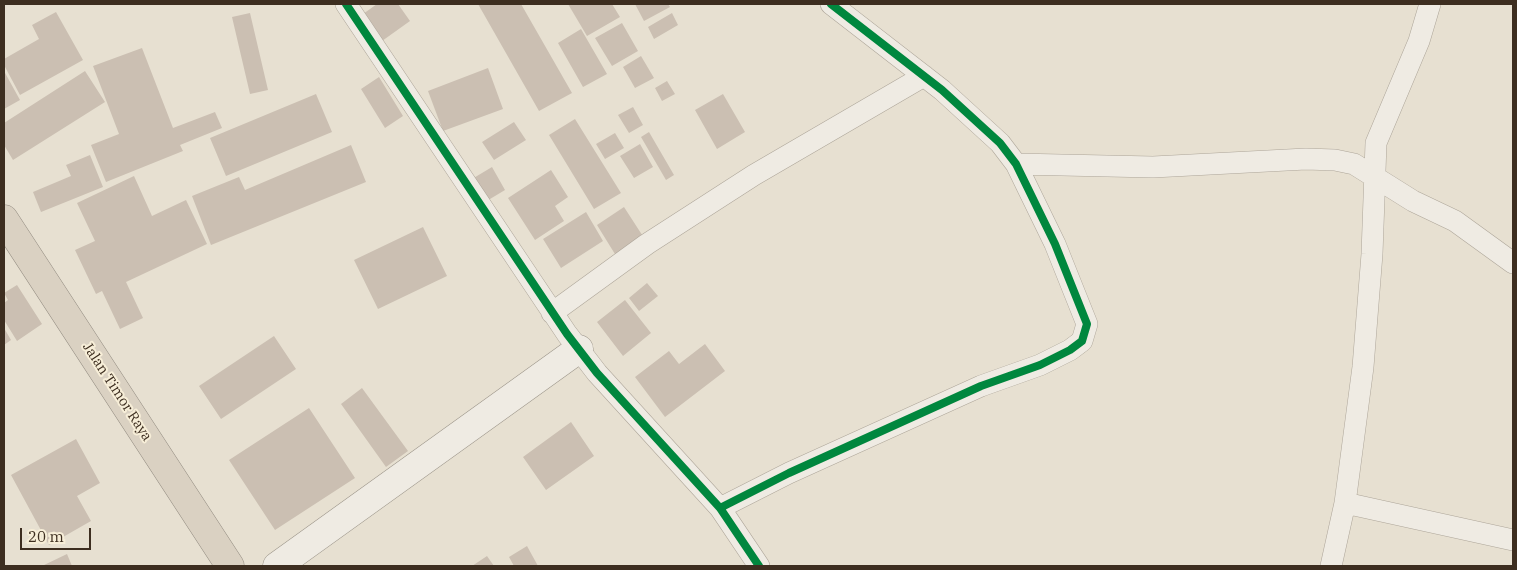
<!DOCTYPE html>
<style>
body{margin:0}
#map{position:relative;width:1517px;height:570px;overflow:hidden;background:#e7e0d1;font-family:"IBM Plex Serif",serif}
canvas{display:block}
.frame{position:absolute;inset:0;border:5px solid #3d2e20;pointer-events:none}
.scale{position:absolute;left:20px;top:528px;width:71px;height:22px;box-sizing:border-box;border:2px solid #3d2e20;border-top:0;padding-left:6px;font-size:15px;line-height:18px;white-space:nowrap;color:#3d2e20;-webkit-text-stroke:4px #f7eed8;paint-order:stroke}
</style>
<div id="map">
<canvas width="1517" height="570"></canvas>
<div class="frame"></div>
<div class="scale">20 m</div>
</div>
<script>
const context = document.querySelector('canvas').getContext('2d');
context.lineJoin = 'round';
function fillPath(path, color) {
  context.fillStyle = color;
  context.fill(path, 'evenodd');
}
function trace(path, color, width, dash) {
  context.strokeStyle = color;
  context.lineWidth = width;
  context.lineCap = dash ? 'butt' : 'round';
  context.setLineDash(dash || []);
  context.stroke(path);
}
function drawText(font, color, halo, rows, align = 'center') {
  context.font = font + ' "IBM Plex Serif",serif';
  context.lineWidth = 4;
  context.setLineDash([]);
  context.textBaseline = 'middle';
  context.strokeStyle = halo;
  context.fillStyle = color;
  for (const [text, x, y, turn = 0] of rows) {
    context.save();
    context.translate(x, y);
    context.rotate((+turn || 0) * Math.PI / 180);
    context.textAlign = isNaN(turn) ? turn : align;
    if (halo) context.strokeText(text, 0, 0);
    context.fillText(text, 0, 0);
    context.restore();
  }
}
fillPath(new Path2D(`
 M377,4H398L410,21L382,41L363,14Z
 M478,4H521L572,93L539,111Z
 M568,4H612L620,17L587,36Z
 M635,4H668L670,7L644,21Z
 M56,12L83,60L20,95L4,65V59L39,39L32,25Z
 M250,13L268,90L250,94L232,17Z
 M672,13L678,25L654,39L648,27Z
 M622,23L638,51L612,66L595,38Z
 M581,29L607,74L583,87L558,43Z
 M142,48L173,128L215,112L222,128L180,145L183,151L106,182L91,145L119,134L93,66Z
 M641,56L654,78L635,88L623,67Z
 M488,68L503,109L443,131L428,91Z
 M4,71L20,100L4,109Z
 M85,71L105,102L13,160L4,145V123Z
 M379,77L403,116L385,128L361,89Z
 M667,81L675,94L662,101L655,88Z
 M316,94L332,132L226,176L210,138Z
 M723,94L745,132L717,149L695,110Z
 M633,107L643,125L629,133L618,115Z
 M575,119L621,193L594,209L549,135Z
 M514,122L526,140L494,160L482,142Z
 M649,132L674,175L666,180L641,137Z
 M615,133L624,148L605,159L596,144Z
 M640,144L653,167L634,178L620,156Z
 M351,145L366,182L211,245L192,196L239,177L245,190Z
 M90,155L103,187L41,212L33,192L71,176L66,165Z
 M492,167L505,190L485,202L472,179Z
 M551,170L568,197L555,206L564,221L535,240L508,198Z
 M134,176L152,216L186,200L207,244L126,282L143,318L120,329L102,291L96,294L75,250L95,241L77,203Z
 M624,207L646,241L618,259L597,225Z
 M586,212L603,241L561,268L543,239Z
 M423,227L447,276L378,309L354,260Z
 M647,283L658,296L639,311L629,298Z
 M17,285L42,324L17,341L4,320V303L8,300L4,293Z
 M625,300L651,333L623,356L597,322Z
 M4,328L11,340L4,345Z
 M274,336L296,369L221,419L199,386Z
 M705,344L725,371L665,417L635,377L669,351L679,364Z
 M362,388L408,451L386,467L341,404Z
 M309,408L355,478L275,530L229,460Z
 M571,422L594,456L546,490L523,457Z
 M76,439L100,483L77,496L91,521L49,545L11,475Z
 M527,546L538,566H514L509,557Z
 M67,554L72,566H42Z
 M487,556L494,566H472Z`), '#cbbfb2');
const street = new Path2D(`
 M346,4L567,334L597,373L720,508L759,566
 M1016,164L1153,167L1306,159L1335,160L1354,164L1413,201L1455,221L1513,263
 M552,313L647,244L754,175L924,76
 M1345,503L1513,540
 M720,508L789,473L981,386L1040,365L1070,350L1082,341L1087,324L1055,244L1016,164L1000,143L942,90L831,4
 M1331,566L1345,503L1363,367L1372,254L1376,143L1419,41L1430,4`);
const secondary = new Path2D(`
 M277,566L579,349`);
const highway = new Path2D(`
 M4,219L230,566`);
trace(street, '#ada599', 22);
trace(secondary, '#9c958a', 29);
trace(highway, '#928b80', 29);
trace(street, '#efebe3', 21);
trace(secondary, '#efebe3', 28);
trace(highway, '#dad1c2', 28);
trace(new Path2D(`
 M346,4L567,334L597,373L720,508L759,566
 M720,508L789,473L981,386L1040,365L1070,350L1082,341L1087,324L1055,244L1016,164L1000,143L942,90L831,4`), '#00873e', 8);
drawText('14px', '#3d2e20', '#f7eed8', [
 ["Jalan Timor Raya",117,392,57]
]);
</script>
